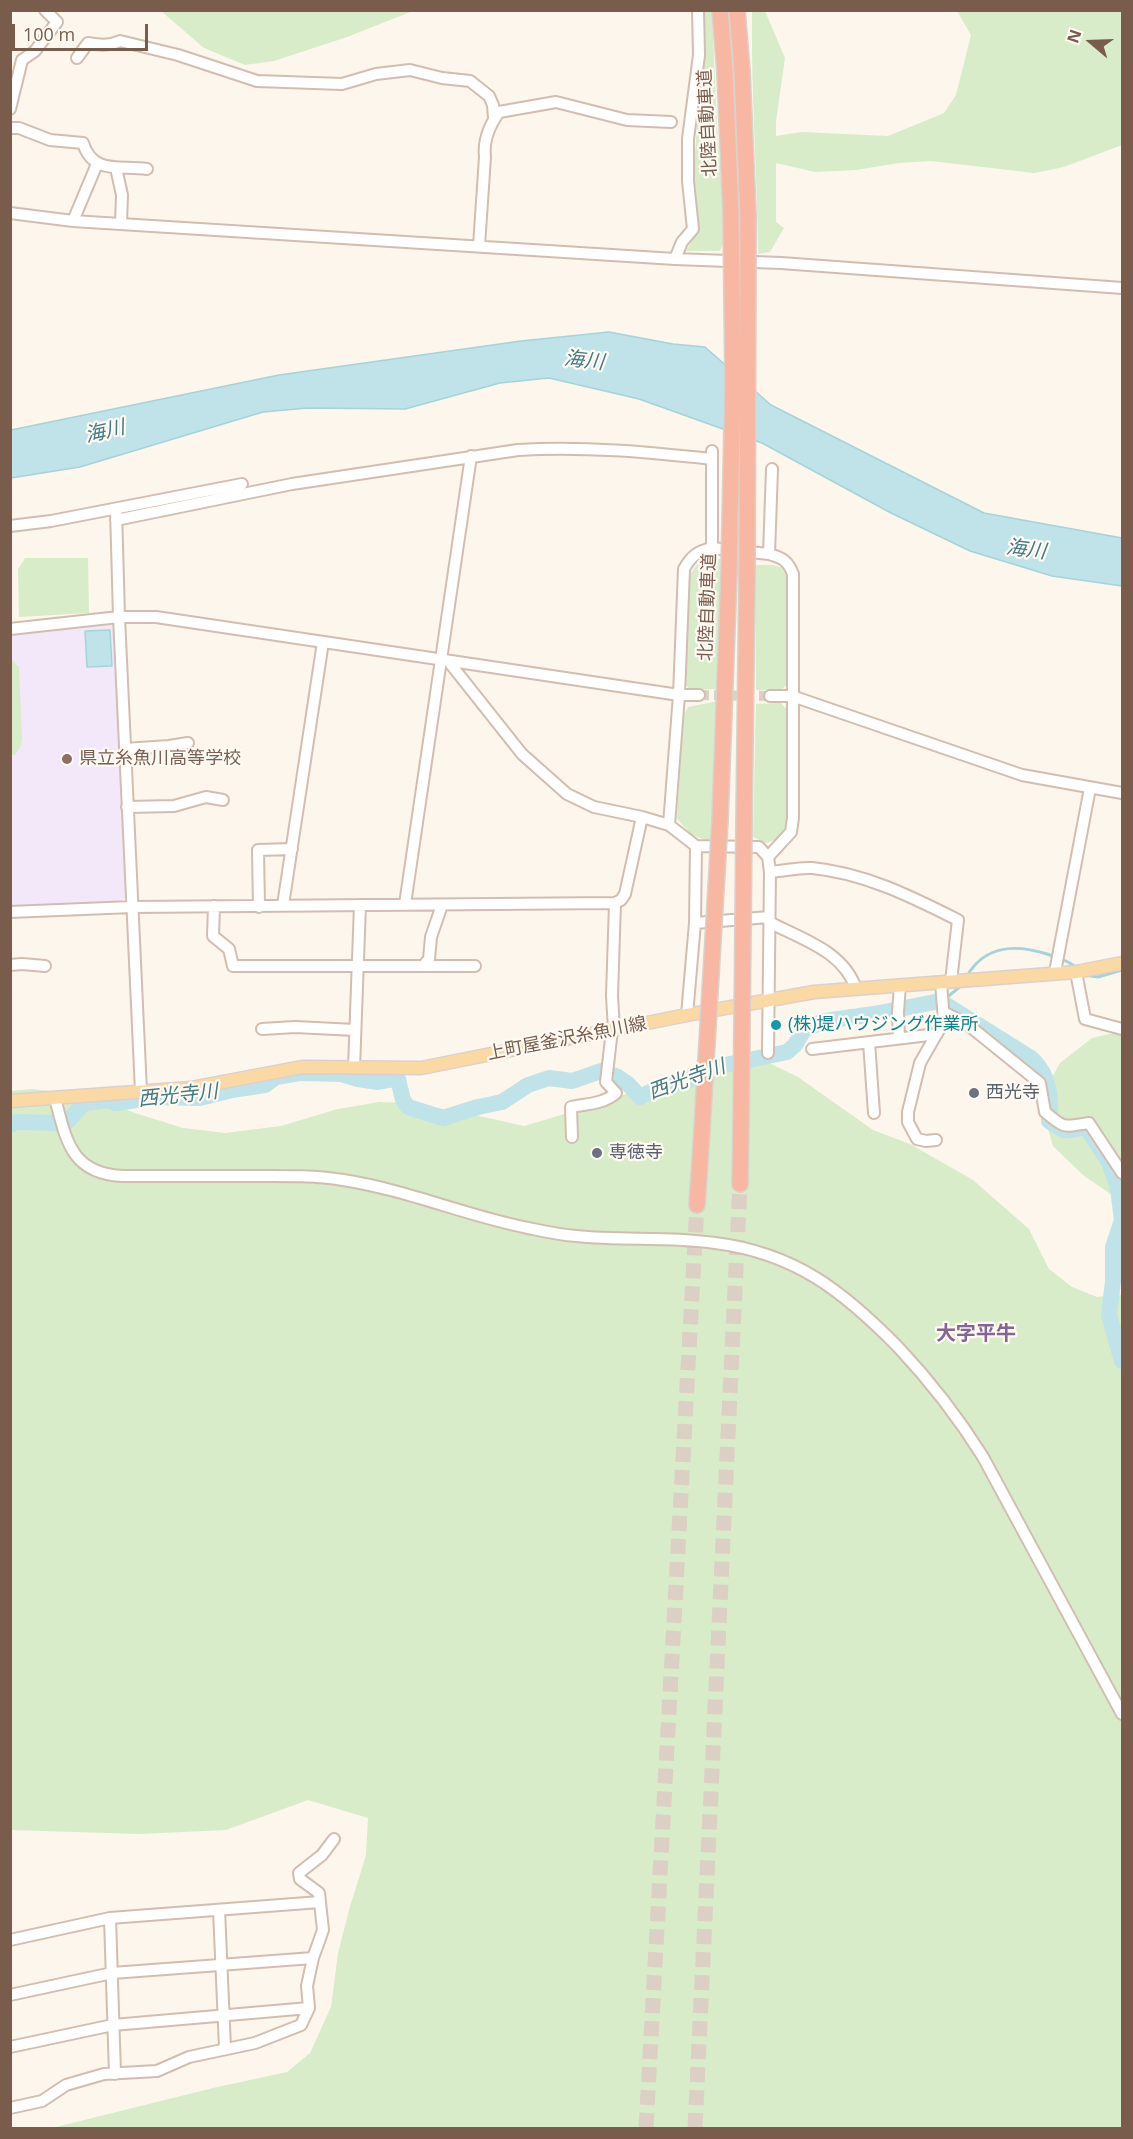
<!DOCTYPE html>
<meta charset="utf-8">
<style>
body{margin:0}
#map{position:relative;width:1133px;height:2139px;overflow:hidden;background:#fdf6ec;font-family:"Open Sans",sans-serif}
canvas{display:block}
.frame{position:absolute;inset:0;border:12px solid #7a5c4d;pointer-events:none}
.north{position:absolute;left:1061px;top:12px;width:60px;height:60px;-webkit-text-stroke:4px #fffaf3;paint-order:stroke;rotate:289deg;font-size:16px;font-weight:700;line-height:24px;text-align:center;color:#7a5c4d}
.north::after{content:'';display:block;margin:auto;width:21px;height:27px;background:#7a5c4d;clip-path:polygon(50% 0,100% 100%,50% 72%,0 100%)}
.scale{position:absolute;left:12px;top:24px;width:136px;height:27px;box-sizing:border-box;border:3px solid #7a5c4d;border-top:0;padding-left:8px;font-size:18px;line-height:21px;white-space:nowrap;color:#7a5c4d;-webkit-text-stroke:4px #fffaf3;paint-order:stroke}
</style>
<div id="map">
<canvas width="1133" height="2139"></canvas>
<div class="frame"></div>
<div class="north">N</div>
<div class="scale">100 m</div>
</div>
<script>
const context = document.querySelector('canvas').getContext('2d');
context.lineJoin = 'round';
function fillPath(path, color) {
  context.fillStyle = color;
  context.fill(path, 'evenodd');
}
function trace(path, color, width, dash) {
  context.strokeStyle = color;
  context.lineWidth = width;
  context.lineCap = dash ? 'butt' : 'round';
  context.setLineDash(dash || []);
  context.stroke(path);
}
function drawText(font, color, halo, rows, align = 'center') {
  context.font = font + ' "Open Sans","Noto Sans JP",sans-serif';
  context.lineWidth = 4.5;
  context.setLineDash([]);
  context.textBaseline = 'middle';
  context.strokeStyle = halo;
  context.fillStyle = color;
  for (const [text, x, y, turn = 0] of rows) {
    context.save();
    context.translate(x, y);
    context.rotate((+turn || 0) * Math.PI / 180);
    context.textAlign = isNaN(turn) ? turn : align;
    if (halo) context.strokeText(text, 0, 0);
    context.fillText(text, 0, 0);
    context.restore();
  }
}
fillPath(new Path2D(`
 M99,622L116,624L128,897L122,900L110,902L11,907V631Z`), '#f3e8fa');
fillPath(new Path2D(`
 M161,11H413L347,37L274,61L245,65L204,48Z
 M704,11H712L717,125L725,239L720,251H686L697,232L698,216L694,172Z
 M752,11H765L785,58L776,121V136L802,132L888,136L944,113L956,95L971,35L957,11H1122V145L1064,167L1034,173L931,161L899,163L856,170L815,172L776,163V222L784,228L770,252L758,254C757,173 751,92 752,11Z
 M25,558H88L89,613L19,617L18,569Z
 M712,559H720L721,601L718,689L690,690L686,685L689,576L698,563Z
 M755,565H773L784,568L789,576L788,682L782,690H756Z
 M11,659L19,667L22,737L21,746L15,755H11Z
 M718,701L712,837L708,841L692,835L677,819L682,719L688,707Z
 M781,703L788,711L787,830L778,839L766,843L753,837L756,704Z
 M1122,1031V1202L1083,1175L1053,1146L1045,1119V1090L1060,1063L1092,1038Z
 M732,1058L767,1062L798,1077L873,1130L910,1144L973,1180L1029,1229L1049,1269L1072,1287L1097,1297L1122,1295V2128H52L213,2088L287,2072L310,2053L331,2007L338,1953L349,1910L366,1855L368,1818L308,1800L226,1830L139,1834L11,1830L10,1091L32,1089L93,1096L135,1113L183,1128L225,1133L281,1126L338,1109L379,1102L407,1103L461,1112L524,1126L611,1100L694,1066Z`), '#d8ecc9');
const water = new Path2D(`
 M609,332L673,344L705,347L771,405L984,513L1122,538V586L1052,576L970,551L891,513L762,443L639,399L549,378L500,383L405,409L308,408L263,412L80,467L11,478V430L279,375L521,341Z
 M110,630L112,666L87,667L85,631Z`);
fillPath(water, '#bfe3e8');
trace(water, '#a5d3da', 1.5);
trace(new Path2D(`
 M1084,975L1098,977L1122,970
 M967,976C985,945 1015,944 1047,954C1058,958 1068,960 1077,968
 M945,999L962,985`), '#a5d3da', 3);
trace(new Path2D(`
 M10,1125L17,1122L56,1123L68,1121L84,1103L108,1100L116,1103L157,1097L200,1098L232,1090L265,1085L276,1077L300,1073L341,1074L358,1079L378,1082L389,1080L395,1076L398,1079L403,1100L408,1107L443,1118L478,1107L502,1102L528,1085L549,1078L572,1081L601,1071L616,1076L628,1084L640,1097L667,1083L685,1082L711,1068L787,1052L795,1045L804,1030L824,1021L874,1014L940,1001L1031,1058C1049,1074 1052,1098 1049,1121C1069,1135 1064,1131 1086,1127L1109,1162L1118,1189L1122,1220L1113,1247V1281L1109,1315L1122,1361`), '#bfe3e8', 16);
trace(new Path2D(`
 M699,695L770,696`), '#dcd0c4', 10, [10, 5]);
trace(new Path2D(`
 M646,2128L697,1205
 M695,2128L740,1184`), '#dcd0c4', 15, [15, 8]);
const minor = new Path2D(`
 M77,58L88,43C100,45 109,46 120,41L178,55L257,81L342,84L376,74L410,70L442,78L470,81L489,96L493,105L494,118
 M10,109L22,60L35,51L57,22L45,10
 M10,128H19L50,140L83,143C93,175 120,165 147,169
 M116,168L122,195L121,224
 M10,213L73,221L675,259L781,263L1122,288
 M73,221L97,164
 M479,246L485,157C483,140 489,126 499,112L556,102L627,120L671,122
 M675,259L682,242L693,229L688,181V139L699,55L698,10
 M116,509L119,617L141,1091
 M116,520L292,484L518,450C583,446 648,452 712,459
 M10,526L51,521L242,484
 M712,548L769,554
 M10,629L119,617H156L679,695H699
 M449,662L522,754L567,794L594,807L642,817
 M770,696H792L1022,775L1122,793
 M125,749L169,746L188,743
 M127,807L174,806L206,797L223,800
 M669,825L679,695L684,569C691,556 698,551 712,548V451
 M696,846L759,847L768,857L770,872
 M768,857L791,832L793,818V574C788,561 783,558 769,554L772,469
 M405,904L471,456
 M283,905L323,642
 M214,906L213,936L229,949L233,966H423L429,959L431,937L442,905
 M259,907L258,850L292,849
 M10,912L132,907L615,903L621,900L625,894L642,817L669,825L696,846L695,923L769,917
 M769,922C801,939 844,951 856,989
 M10,965L22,964L45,966
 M423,966H475
 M1055,972L1090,788
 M1076,972L1085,1019L1122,1029
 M945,1013L967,1024L1040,1083L1045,1112C1065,1129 1063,1127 1089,1123L1122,1173
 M687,1015L695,923
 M262,1029L295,1027L355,1030
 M614,1029L612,996L615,903
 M899,1038L898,1012L900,985
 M869,1042L874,1113
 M812,1049L937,1034
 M768,1053L770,872C784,871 799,867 812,868C865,873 912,897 958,920L951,981
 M354,1068L360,905
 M55,1098C66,1140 71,1174 123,1176C164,1176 206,1176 248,1176C280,1176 311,1175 343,1180C408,1190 469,1217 533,1229C547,1232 562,1235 576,1236C622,1241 669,1236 715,1243C795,1253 843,1291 898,1347C930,1381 958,1417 983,1457L1122,1714
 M572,1137L571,1107C586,1104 604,1104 616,1093L606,1082L612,1030
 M936,1140L926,1141L917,1139L908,1122V1112L920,1063L944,1021L941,982
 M219,1910L225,2048
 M110,1918L115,2074
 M10,1940L110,1918L320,1902
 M10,1995L112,1973L313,1958
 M10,2047L113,2025L309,2008
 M10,2108L42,2101L66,2085L104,2074L157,2071L189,2057L255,2043L301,2025L309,2008L307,1986L313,1958L323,1930L319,1893L300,1879L299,1873L322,1855L334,1839`);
const major = new Path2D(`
 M10,1101L191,1088L302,1067L421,1068L687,1015L814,992L1076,972L1122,963`);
const highway = new Path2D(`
 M720,10L725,72L731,214
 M737,10L742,71L748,215
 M720,820L729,573
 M744,823L747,576
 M740,1184L741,1127
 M697,1205L701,1146`);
trace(minor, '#d1beb0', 14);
trace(major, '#dad1cd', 15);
trace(highway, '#dad1cd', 18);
trace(minor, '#fff', 10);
trace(major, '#fbd9a5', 12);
trace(highway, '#f7b7a3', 15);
const highwayBridge = new Path2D(`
 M729,573L733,380L731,214
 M747,576L748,215
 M741,1127L744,823
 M701,1146L720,820`);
trace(highwayBridge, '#dad1cd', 18, []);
trace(highwayBridge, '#f7b7a3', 15);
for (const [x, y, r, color] of [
 [67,759,6,"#8d6e63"],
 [776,1025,6,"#0f9aa8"],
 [974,1093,6,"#6b7280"],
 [597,1153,6,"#6b7280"]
]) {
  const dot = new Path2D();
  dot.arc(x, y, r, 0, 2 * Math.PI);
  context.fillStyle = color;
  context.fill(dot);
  trace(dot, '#fffaf3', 2);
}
drawText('18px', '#7a5c4d', '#fffaf3', [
 ["北陸自動車道",708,123,-93],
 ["北陸自動車道",708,607,-88],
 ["上町屋釜沢糸魚川線",567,1039,-11]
]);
drawText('18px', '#785e54', '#fffaf3', [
 ["県立糸魚川高等学校",79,759]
], 'left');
drawText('18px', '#0d838f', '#fffaf3', [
 ["(株)堤ハウジング作業所",788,1025]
], 'left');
drawText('18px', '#5b616d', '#fffaf3', [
 ["西光寺",986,1093],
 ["専徳寺",609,1153]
], 'left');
drawText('italic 20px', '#437c86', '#fffaf3', [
 ["海川",584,361,6],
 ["海川",105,432,-13],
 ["海川",1026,550,7],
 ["西光寺川",687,1080,-20],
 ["西光寺川",178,1096,-6]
]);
drawText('bold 20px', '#846695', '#fffaf3', [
 ["大字平牛",976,1334]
]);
</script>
